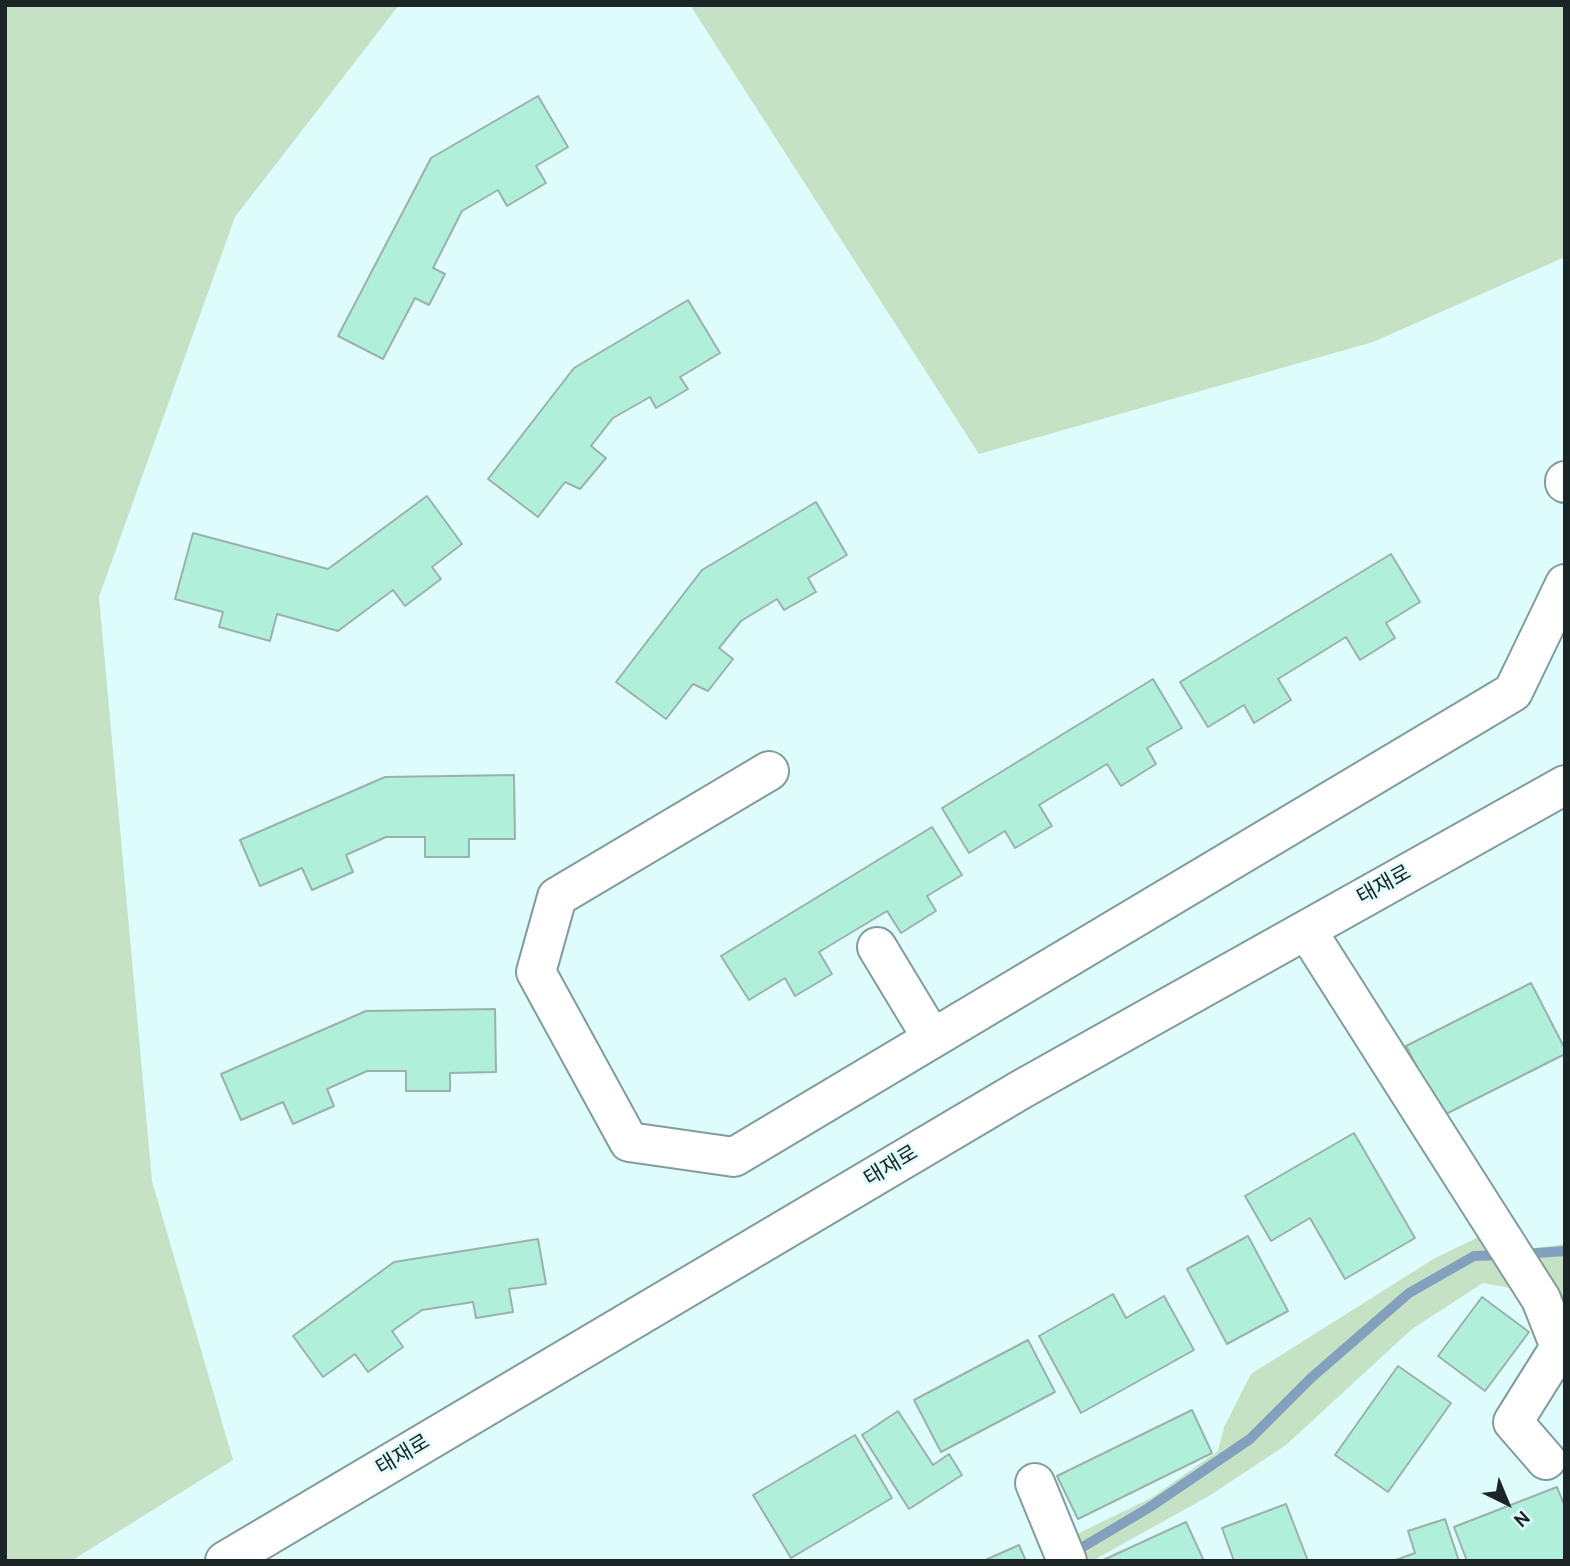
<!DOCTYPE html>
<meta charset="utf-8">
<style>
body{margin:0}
#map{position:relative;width:1570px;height:1566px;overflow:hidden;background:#dffcfc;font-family:Cabin,sans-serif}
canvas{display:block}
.frame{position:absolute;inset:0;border:7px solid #1b2525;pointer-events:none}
.north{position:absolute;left:1472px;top:1468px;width:70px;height:70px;-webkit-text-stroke:5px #dffcfc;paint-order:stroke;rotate:137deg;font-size:19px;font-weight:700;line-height:28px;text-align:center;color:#1b2525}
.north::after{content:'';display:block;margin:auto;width:24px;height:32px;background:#1b2525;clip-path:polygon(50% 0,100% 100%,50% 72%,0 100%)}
</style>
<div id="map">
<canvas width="1570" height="1566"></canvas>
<div class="frame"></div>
<div class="north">N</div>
</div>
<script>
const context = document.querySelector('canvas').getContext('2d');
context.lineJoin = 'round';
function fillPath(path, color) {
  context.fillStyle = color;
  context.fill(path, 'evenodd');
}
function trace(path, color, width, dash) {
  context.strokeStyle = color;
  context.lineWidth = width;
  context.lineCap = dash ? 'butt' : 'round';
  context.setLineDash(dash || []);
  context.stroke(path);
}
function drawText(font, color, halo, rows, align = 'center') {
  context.font = font + ' Cabin,"Noto Sans KR",sans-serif';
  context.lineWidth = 5;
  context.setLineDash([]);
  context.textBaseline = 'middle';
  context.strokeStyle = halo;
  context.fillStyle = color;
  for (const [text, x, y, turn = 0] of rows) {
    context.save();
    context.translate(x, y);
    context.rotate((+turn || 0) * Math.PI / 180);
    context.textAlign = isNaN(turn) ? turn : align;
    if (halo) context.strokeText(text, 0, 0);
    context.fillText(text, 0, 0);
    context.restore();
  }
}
fillPath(new Path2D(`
 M5,5H399L235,217L99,597L152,1181L233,1460L71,1561H5Z
 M690,5H1565V257L1373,342L979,454Z
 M1485,1234L1522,1250L1565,1244V1298L1483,1283L1412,1329L1286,1445L1209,1496L1092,1561H1041L1077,1534L1151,1498L1218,1451L1224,1427L1251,1374L1435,1258Z`), '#c5e2c4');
trace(new Path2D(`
 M1523,1254L1565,1251
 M1071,1554L1150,1507L1250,1439L1311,1378L1409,1293L1474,1256L1501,1255`), '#83a0be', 10);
const building = new Path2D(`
 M538,96L568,147L536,166L546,183L507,206L498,190L462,211L433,268L445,274L429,305L415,298L383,359L338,336L431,158Z
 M688,300L720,353L680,377L688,389L656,408L650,397L613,418L591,446L606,458L580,489L565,482L538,517L488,479L574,368Z
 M427,496L462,544L432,567L441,579L405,606L393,590L338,631L277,614L270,641L219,627L223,612L175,599L193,533L328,569Z
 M816,502L847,555L808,578L816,592L784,610L777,599L741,621L719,648L733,659L708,691L693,684L666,719L616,682L702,570Z
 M1391,554L1420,602L1386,623L1395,638L1360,660L1346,637L1278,679L1291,700L1254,723L1244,705L1208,727L1180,682Z
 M1153,679L1182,728L1147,748L1156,764L1121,786L1107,764L1039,805L1052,826L1015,848L1005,831L969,853L942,808Z
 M514,775L515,839H469V857H425V837H386L346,855L353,872L312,890L302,868L260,886L240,840L385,777Z
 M932,827L962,875L927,896L936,911L901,933L887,911L819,952L832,974L795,996L785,978L749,1000L721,956Z
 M1531,983L1565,1049V1054L1442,1116L1406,1046Z
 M495,1009L496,1072L450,1073V1091H406V1071H367L327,1089L334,1106L293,1124L283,1102L241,1120L221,1074L366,1011Z
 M1354,1133L1415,1238L1345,1279L1310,1218L1271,1241L1245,1196Z
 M1248,1236L1288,1311L1227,1344L1187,1269Z
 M538,1239L546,1284L509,1289L513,1312L476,1318L473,1302L422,1310L392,1331L403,1347L368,1372L355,1354L323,1377L293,1336L394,1262Z
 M1113,1294L1126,1318L1164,1296L1194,1350L1081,1413L1039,1336Z
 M1482,1297L1529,1332L1485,1391L1438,1356Z
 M1028,1340L1055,1392L941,1452L914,1400Z
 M1398,1366L1451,1403L1388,1492L1335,1455Z
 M1192,1410L1212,1453L1078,1519L1057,1476Z
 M898,1411L933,1465L949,1454L962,1475L909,1509L862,1435Z
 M855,1435L892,1498L791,1558L753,1495Z
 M1557,1487L1565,1507V1561H1467L1454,1527Z
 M1286,1504L1308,1561H1234L1222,1528Z
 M1445,1519L1459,1561H1393L1415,1553L1408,1531Z
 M1186,1522L1204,1561H1101Z
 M1019,1545L1026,1561H983Z`);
fillPath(building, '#b0f0da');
trace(building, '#9ab2a9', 2);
const minor = new Path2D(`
 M1565,481V483
 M769,771L557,897L536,972L629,1142L734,1157L1513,692L1565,584
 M1316,945L1541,1299L1560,1347
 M877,947L932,1038
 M1546,1460L1513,1422L1560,1347L1565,1353
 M1035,1483L1067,1561`);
const major = new Path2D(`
 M225,1561L1022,1089L1565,785`);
trace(minor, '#829c9d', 42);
trace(major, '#829c9d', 42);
trace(minor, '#fff', 38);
trace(major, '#fff', 38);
drawText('21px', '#1b2525', '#dffcfc', [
 ["태재로",1384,885,-29],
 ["태재로",891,1166,-31],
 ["태재로",403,1455,-31]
]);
</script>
